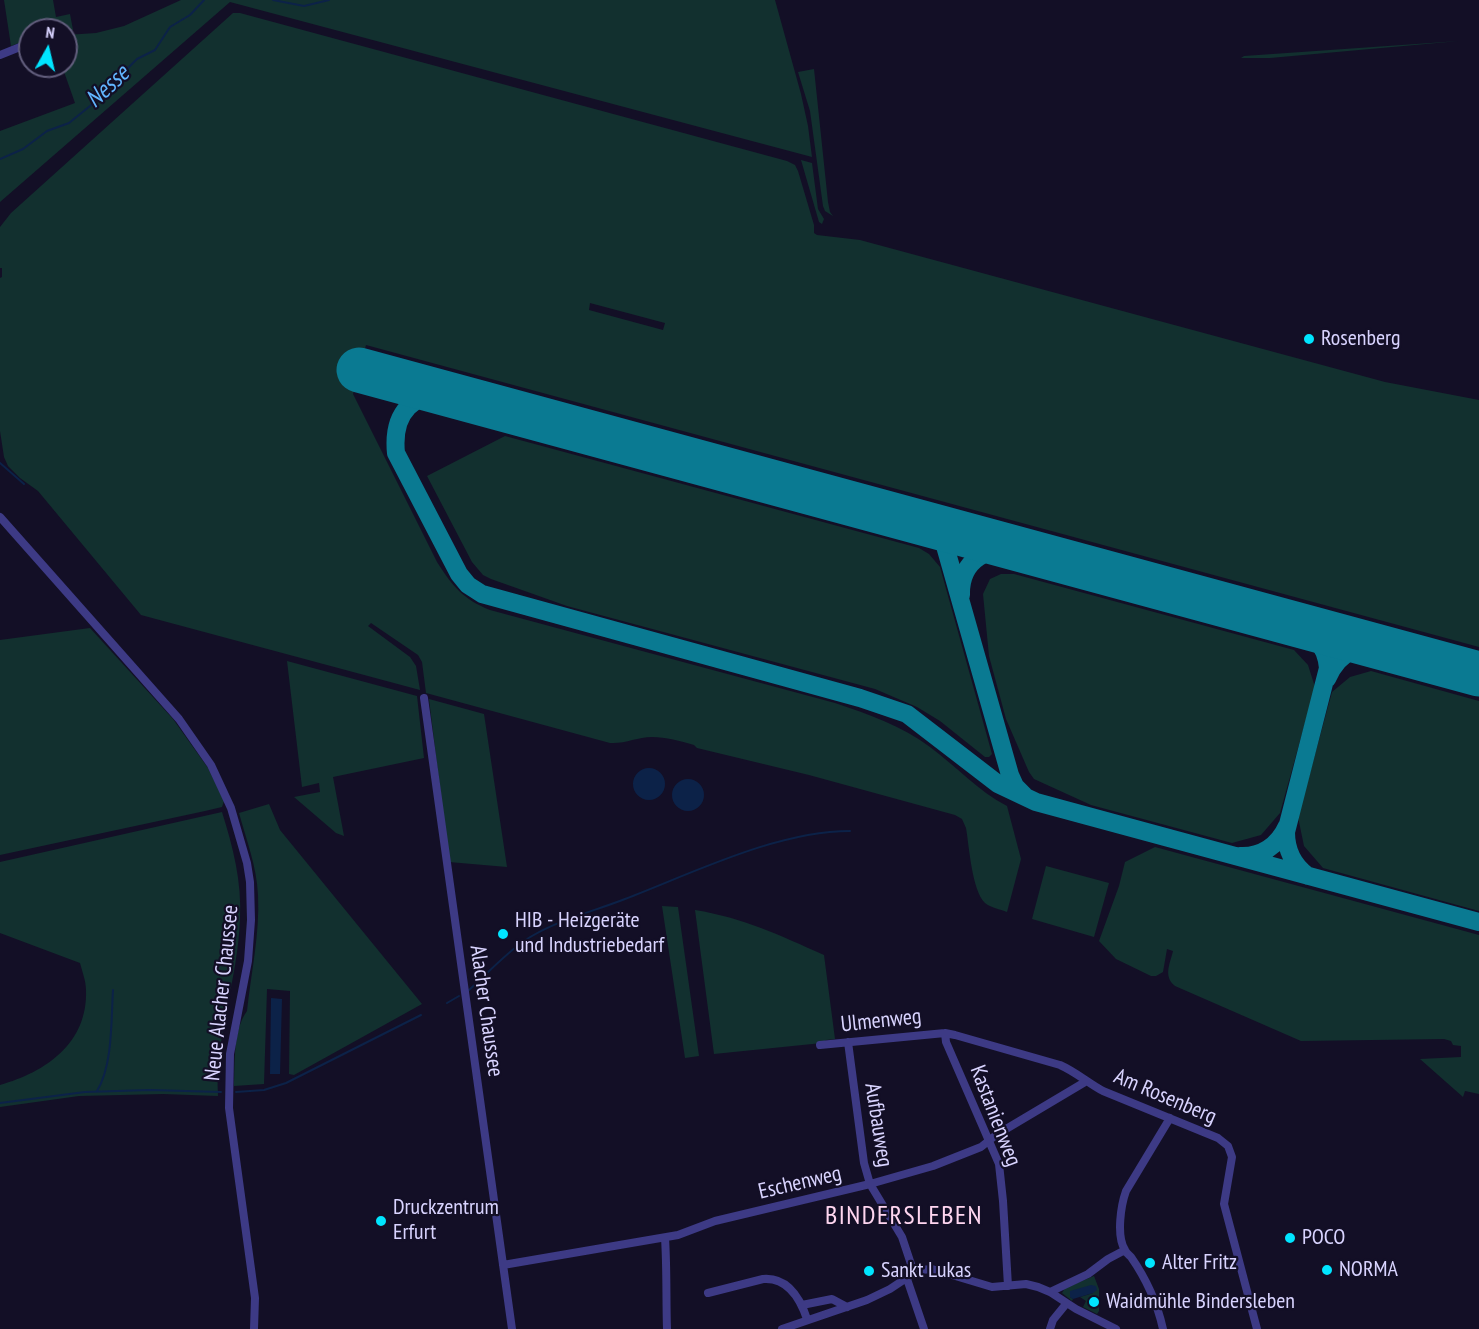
<!DOCTYPE html>
<meta charset="utf-8">
<style>
body{margin:0}
#map{position:relative;width:1479px;height:1329px;overflow:hidden;background:#130f26;font-family:"PT Sans Narrow",sans-serif}
canvas{display:block}
.north{position:absolute;left:18px;top:18px;width:60px;height:60px;box-sizing:border-box;background:#130f26;border:2px solid #625e7d;border-radius:50%;rotate:8deg;font-size:16px;font-weight:700;line-height:24px;text-align:center;color:#d9d4ff}
.north::after{content:'';display:block;margin:auto;width:21px;height:27px;background:#00e5ff;clip-path:polygon(50% 0,100% 100%,50% 72%,0 100%)}
</style>
<div id="map">
<canvas width="1479" height="1329"></canvas>
<div class="north">N</div>
</div>
<script>
const context = document.querySelector('canvas').getContext('2d');
context.lineJoin = 'round';
function fillPath(path, color) {
  context.fillStyle = color;
  context.fill(path, 'evenodd');
}
function trace(path, color, width, dash) {
  context.strokeStyle = color;
  context.lineWidth = width;
  context.lineCap = dash ? 'butt' : 'round';
  context.setLineDash(dash || []);
  context.stroke(path);
}
function drawText(font, color, halo, rows, align = 'center') {
  context.font = font + ' "PT Sans Narrow",sans-serif';
  context.lineWidth = 4.5;
  context.setLineDash([]);
  context.textBaseline = 'middle';
  context.strokeStyle = halo;
  context.fillStyle = color;
  for (const [text, x, y, turn = 0] of rows) {
    context.save();
    context.translate(x, y);
    context.rotate((+turn || 0) * Math.PI / 180);
    context.textAlign = isNaN(turn) ? turn : align;
    if (halo) context.strokeText(text, 0, 0);
    context.fillText(text, 0, 0);
    context.restore();
  }
}
fillPath(new Path2D(`
 M4,0H53L56,17L70,14L73,30C62,31 49,24 38,28V30H30V39L11,46Z
 M181,0H775L801,94L808,126L812,157L230,2L0,202V131L75,103L62,66H66V35L96,33L124,26Z
 M233,13H240L787,161L795,165L798,171L814,225V233L817,235L860,240L1385,382L1479,400V647L366,345L353,394L437,562C453,587 463,599 490,610L835,703C868,714 902,726 930,747C956,766 978,791 1007,806L1021,859L1007,912C1000,909 991,908 985,903C972,891 969,845 966,828L962,819L955,815L809,775L697,748L694,745C680,741 666,737 652,737C637,737 625,744 610,743L426,693L422,662L418,655L371,623L368,626L410,657L416,666L420,690L141,615L38,491L20,478L8,466L4,457L0,431V278L2,277V268H0V227L11,213ZM590,303L665,323L663,330L589,310Z
 M1459,41L1270,58H1241L1244,56Z
 M814,69L828,202L830,212L833,216L825,211L823,206L810,111L798,72Z
 M801,160L812,163L818,209L824,219L822,224L819,222Z
 M505,436L919,548L929,554L940,567L992,754L989,757H985L940,721L917,707L875,689L567,606L491,579L483,575L472,562L427,476Z
 M1001,574H1014L1294,650L1308,665L1315,687L1280,813L1261,835L1232,843L1091,805L1034,779L1029,772L1006,719L989,656L983,594L990,579Z
 M90,628L173,719L208,768L224,801L222,807L205,811L0,855V640Z
 M287,661L417,696L424,758L333,777L344,836L336,833L294,797L320,792L319,783L302,787Z
 M1371,671L1479,701V911L1323,868L1304,846L1298,817L1332,692L1350,677Z
 M429,699L484,714L507,867L449,862Z
 M269,804L280,830L422,1004L294,1075L289,1074L290,991L267,989L264,1084L234,1086C235,1063 233,1030 247,1011C251,972 260,934 258,895C257,867 246,839 239,813Z
 M222,812C233,847 242,882 240,919C238,979 215,1037 218,1096L163,1094L79,1096L0,1107V1085C46,1072 88,1043 86,990C86,981 82,971 80,963L0,933V862Z
 M1155,847L1479,935V1094L1465,1091L1463,1097L1420,1059L1461,1057V1046L1453,1045L1451,1041L1444,1039L1301,1041L1175,986C1163,976 1170,964 1173,951L1167,949L1163,972L1156,976H1151L1116,959L1099,941L1119,886L1125,862Z
 M1046,866L1109,883L1094,937L1032,919Z
 M662,906L678,907L699,1056L685,1058Z
 M695,910C744,918 779,935 824,955L835,1039L826,1040L822,1043L714,1054Z
 M1094,1276L1099,1289V1311L1097,1314L1083,1307L1086,1301L1080,1297L1093,1293L1070,1297L1073,1299L1072,1301L1062,1293L1065,1288Z`), '#12302f');
fillPath(new Path2D(`
 M633 784a16 16 0 1 1 32 0a16 16 0 1 1-32 0Z
 M672 795a16 16 0 1 1 32 0a16 16 0 1 1-32 0Z
 M271,998L282,999L280,1074H270Z
 M1091,1285L1096,1286L1097,1290L1093,1293L1073,1299L1070,1297V1291Z`), '#0c2248');
trace(new Path2D(`
 M273,0L304,6L329,0
 M0,159L23,149L47,131L69,123L90,106L137,59L155,50L170,27L190,15L204,0
 M0,463L24,484
 M469,990C487,974 504,955 524,941C553,921 592,912 625,899C693,873 777,831 850,831
 M447,1003L459,996
 M97,1091C113,1065 111,1020 113,990
 M236,1092L264,1090L286,1083L421,1015
 M0,1103L85,1092L150,1090L221,1092`), '#0c2248', 2);
trace(new Path2D(`
 M455,396C413,389 392,413 396,453L459,574L468,585L482,594L860,698L907,714L998,784L1036,802L1479,922
 M894,515C915,522 934,526 945,546L1010,775L1015,786L1024,795
 M961,595C960,559 989,545 1021,550
 M1289,622C1311,631 1326,643 1328,668L1286,832C1286,850 1294,866 1308,876
 M1327,679C1340,649 1361,643 1391,651
 M1240,856C1261,857 1278,846 1287,826`), '#0a7a92', 18);
trace(new Path2D(`
 M359,370L1479,674`), '#0a7a92', 45);
trace(new Path2D(`
 M0,55L30,43
 M0,517L179,719L211,765L231,808L247,863L250,882L251,920L248,961L230,1054L229,1108L255,1298L254,1329
 M424,698L512,1329
 M945,1033L946,1042L999,1164L1003,1201L1008,1286
 M848,1042L864,1163L870,1184L902,1237L914,1273
 M820,1045L945,1033L955,1035L1060,1065C1076,1072 1088,1083 1103,1091L1218,1138L1228,1146L1232,1157L1224,1204L1257,1329
 M665,1238C667,1269 666,1298 667,1329
 M503,1265L678,1235L715,1221L870,1184L933,1166L981,1147L996,1135L1085,1082
 M907,1279L924,1329
 M1050,1292L1088,1274L1108,1259L1125,1250
 M708,1293L763,1279C788,1277 800,1298 807,1319
 M802,1305L832,1299L847,1307
 M782,1329L867,1300L890,1289L914,1273L921,1270L932,1269L992,1287L1026,1284L1038,1287L1050,1292L1076,1309L1116,1329
 M1050,1329L1053,1320L1066,1304
 M1163,1329C1157,1302 1147,1280 1131,1257C1129,1255 1126,1253 1125,1250C1116,1236 1121,1205 1126,1191L1170,1118`), '#3d3a85', 8);
for (const [x, y, r, color] of [
 [1309,339,6,"#00e5ff"],
 [503,934,6,"#00e5ff"],
 [381,1221,6,"#00e5ff"],
 [1290,1238,6,"#00e5ff"],
 [1150,1263,6,"#00e5ff"],
 [1327,1270,6,"#00e5ff"],
 [869,1271,6,"#00e5ff"],
 [1094,1302,6,"#00e5ff"]
]) {
  const dot = new Path2D();
  dot.arc(x, y, r, 0, 2 * Math.PI);
  context.fillStyle = color;
  context.fill(dot);
  trace(dot, '#130f26', 2);
}
drawText('22px', '#d9d4ff', '#130f26', [
 ["Rosenberg",1321,339],
 ["HIB - Heizgeräte",515,921],
 ["und Industriebedarf",515,946],
 ["Druckzentrum",393,1208],
 ["Erfurt",393,1233],
 ["POCO",1302,1238],
 ["Alter Fritz",1162,1263],
 ["NORMA",1339,1270],
 ["Sankt Lukas",881,1271],
 ["Waidmühle Bindersleben",1106,1302]
], 'left');
drawText('22px', '#d9d4ff', '#130f26', [
 ["Neue Alacher Chaussee",222,993,-84],
 ["Alacher Chaussee",486,1011,82],
 ["Ulmenweg",881,1021,-6],
 ["Am Rosenberg",1165,1097,23],
 ["Kastanienweg",995,1116,69],
 ["Aufbauweg",878,1125,81],
 ["Eschenweg",800,1183,-13]
]);
drawText('italic 24px', '#62b6ff', '#130f26', [
 ["Nesse",108,87,-43]
]);
context.letterSpacing = '1.5px';
drawText('26px', '#ffd6f0', '#130f26', [
 ["BINDERSLEBEN",904,1217]
]);
context.letterSpacing = '0px';
</script>
